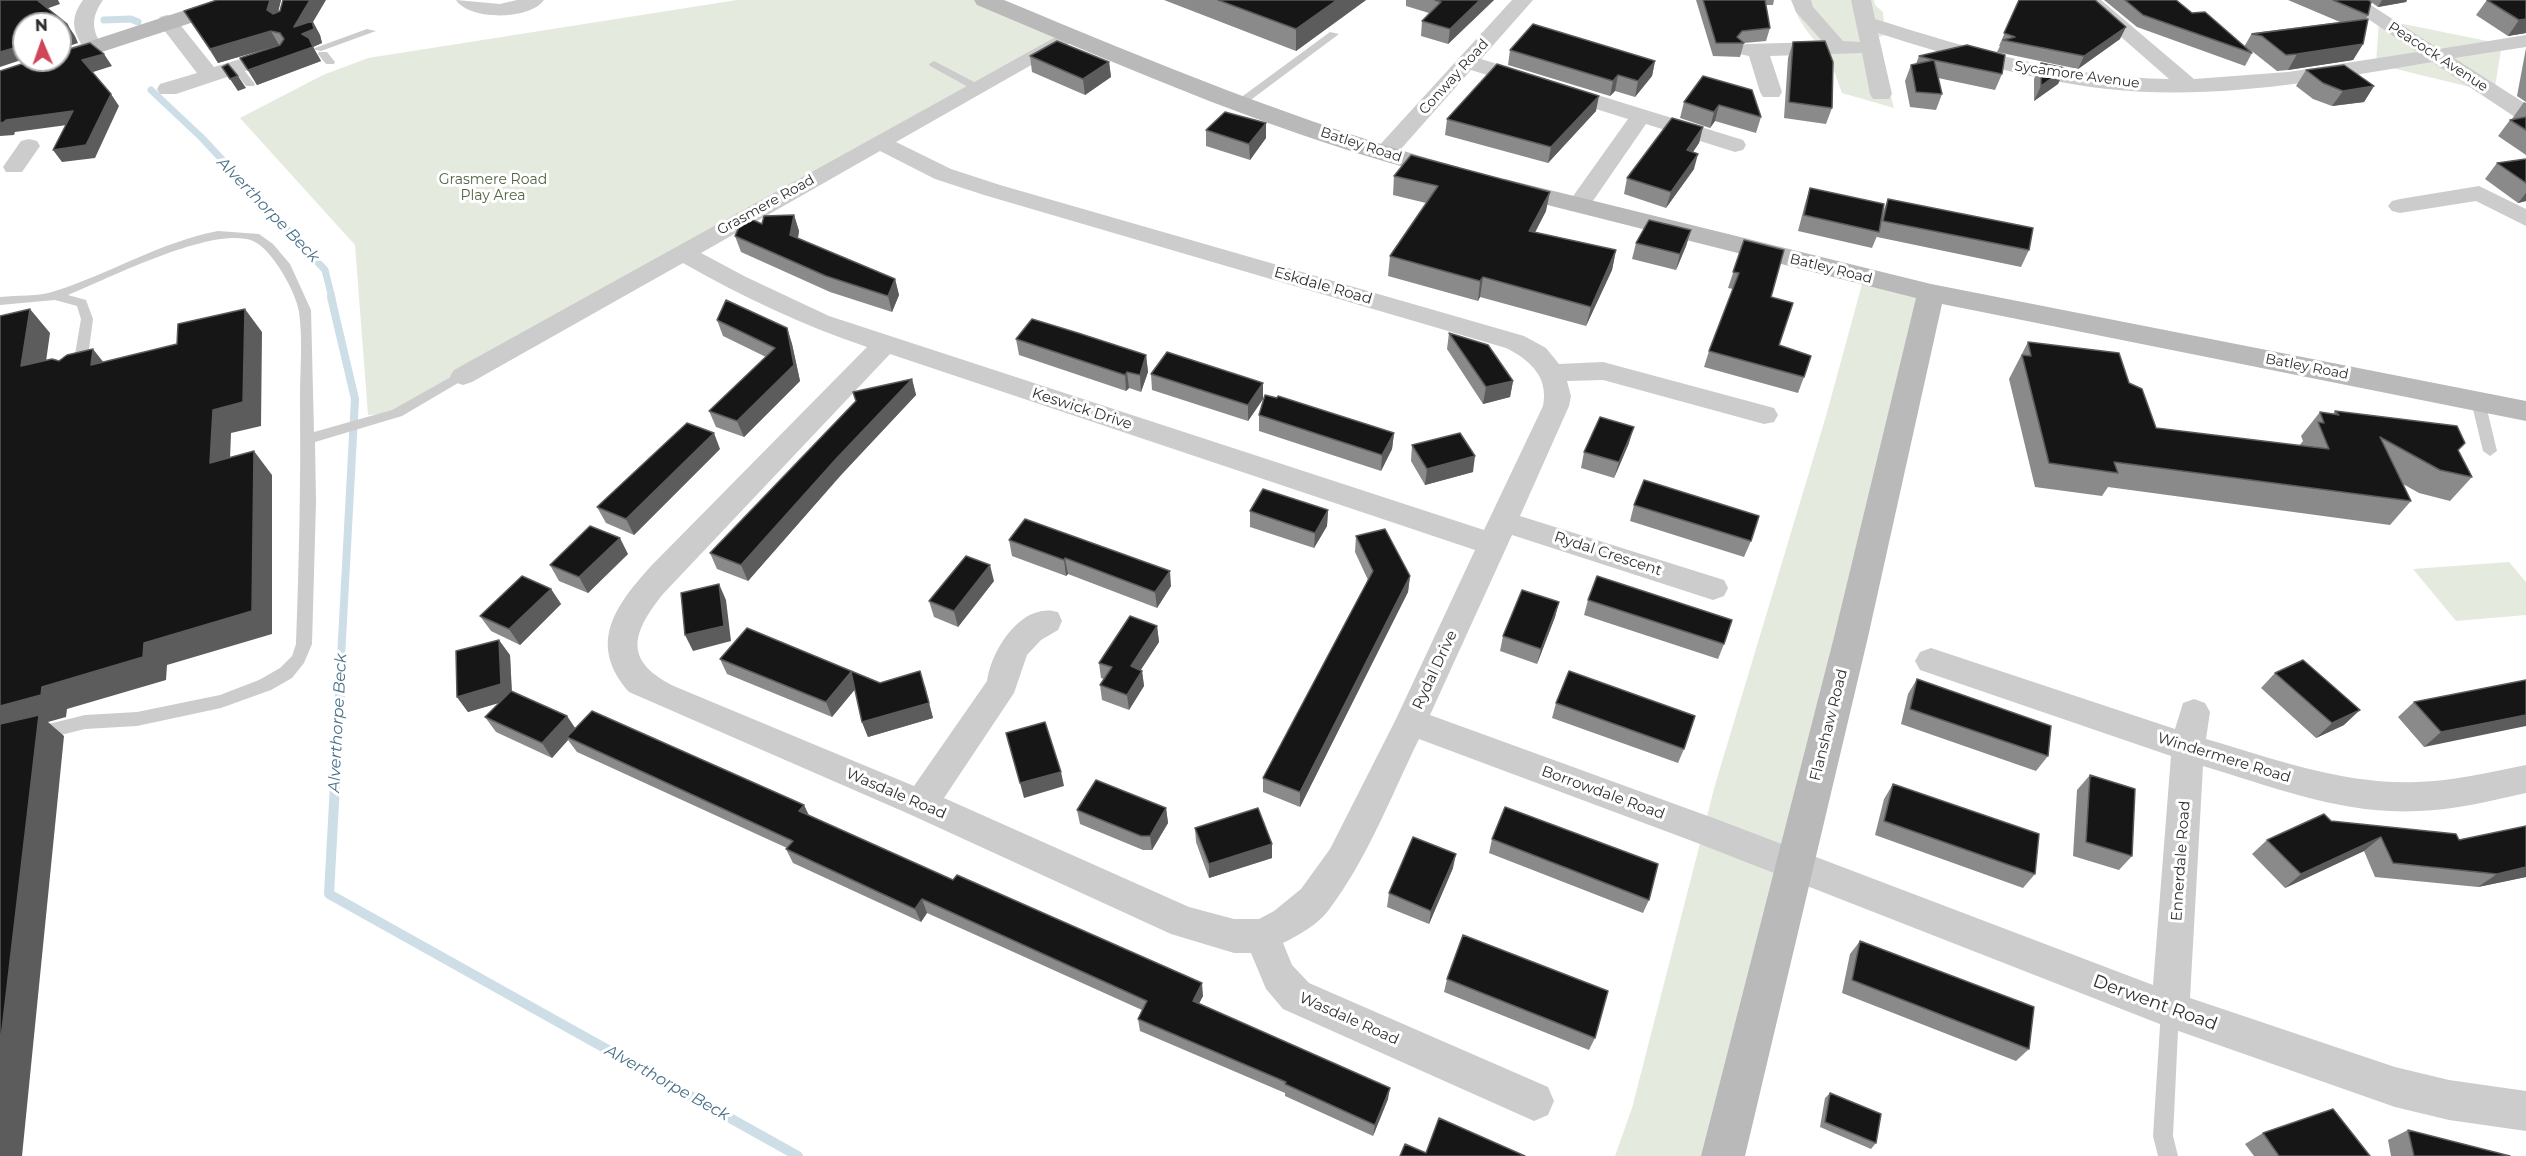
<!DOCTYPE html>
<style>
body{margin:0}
#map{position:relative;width:2526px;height:1156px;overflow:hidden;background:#fff;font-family:Montserrat,sans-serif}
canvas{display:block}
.north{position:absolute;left:12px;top:12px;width:60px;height:60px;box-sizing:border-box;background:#fff;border:2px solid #acacac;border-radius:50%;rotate:358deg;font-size:16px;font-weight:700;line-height:24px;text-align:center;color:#2f2f2f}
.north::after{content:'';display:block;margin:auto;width:21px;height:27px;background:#cf4756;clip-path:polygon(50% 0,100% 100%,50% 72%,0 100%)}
</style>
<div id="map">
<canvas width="2526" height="1156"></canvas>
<div class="north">N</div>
</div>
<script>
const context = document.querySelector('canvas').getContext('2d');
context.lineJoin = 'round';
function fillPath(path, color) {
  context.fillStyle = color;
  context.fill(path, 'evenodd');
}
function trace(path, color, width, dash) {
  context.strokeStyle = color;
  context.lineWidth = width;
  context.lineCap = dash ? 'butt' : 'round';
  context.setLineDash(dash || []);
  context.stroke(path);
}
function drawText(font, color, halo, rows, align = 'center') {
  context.font = font + ' Montserrat,sans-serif';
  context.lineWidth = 6;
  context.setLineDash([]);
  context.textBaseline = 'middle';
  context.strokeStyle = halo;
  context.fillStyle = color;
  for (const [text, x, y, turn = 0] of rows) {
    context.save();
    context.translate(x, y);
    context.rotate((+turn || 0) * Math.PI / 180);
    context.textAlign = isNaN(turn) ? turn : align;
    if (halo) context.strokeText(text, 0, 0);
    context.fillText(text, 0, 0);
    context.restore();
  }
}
fillPath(new Path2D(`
 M737,0H985L1070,35L397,413L368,415L355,245L240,118L323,75L368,58Z
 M1793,0H1874L1875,5L1883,12L1885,35L1876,38L1894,108L1842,93C1837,81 1833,63 1825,53C1813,38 1795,20 1793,0Z
 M2379,19L2502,44L2494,93L2376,64Z
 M1864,277L1931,293L1723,1156H1615L1632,1108L1715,785L1826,416Z
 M2509,562L2526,582V615L2456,621L2413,569Z`), '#e5eade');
trace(new Path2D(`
 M104,20L131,19L138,22
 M151,90L201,137L325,270L332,298`), '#cddee7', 7);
trace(new Path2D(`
 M331,297L355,399L340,676`), '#cddee7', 8);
trace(new Path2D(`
 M341,675L329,894L798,1156`), '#cddee7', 10);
fillPath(new Path2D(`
 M367,29L376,31L321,51L312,49Z
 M1330,32L1339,34L1244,105H1236V101Z
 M319,52H327L335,62L334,64H326L318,54Z
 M934,61L978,84L979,86L970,88L930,66L929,64Z
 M232,65H240L255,84L254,86H246L231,67Z
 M218,231L259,234L273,244L290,264L311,310L314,432L392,410L458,373L463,372L470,376L402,416L315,442L316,502L312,644L304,663L292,678L271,690L221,708L137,726L85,729L0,750V736L85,715L137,712L220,695L259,680L280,668L292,656L296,644C299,562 301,480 300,398C300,370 303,340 299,312C296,292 272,249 253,241C213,225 108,279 68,295L86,300L93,319L86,372L79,376L72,372L81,319L77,306L55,300L0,305V297C17,295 38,297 55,291C110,274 160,242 218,231Z
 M2478,396L2485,401L2497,451L2490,456L2483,451L2471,401Z
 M2170,1001L2177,1004L2179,1010L2173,1136L2178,1156H2158L2153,1136L2161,1010L2163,1004Z`), '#ccc');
fillPath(new Path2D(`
 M83,0H103C91,17 91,30 103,47L100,51H86C73,33 69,19 83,0Z
 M456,0L500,4L517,0H544C530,20 470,21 456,0Z
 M1512,0H1533L1481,59L1743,140L1746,145L1743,150L1735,152L1646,124L1586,211H1570L1566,206L1628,119L1471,70L1392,159H1376L1373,154L1376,149Z
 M1791,0H1811L1813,7L1843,41L1860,42L1851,0H1871L1875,19C1971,49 2067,78 2169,79L2079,0H2101L2194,79L2288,72L2417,52L2340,0H2363L2439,49L2526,35V47L2454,58L2526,104V121L2518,119L2432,62C2325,80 2216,101 2107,89C2029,80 1953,57 1878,33L1892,94L1889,99H1873L1870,94L1862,53L1770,56L1782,92L1779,97H1763L1760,92L1749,56L1739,54L1736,50L1739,46L1746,44L1823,42L1796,12Z
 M167,15L174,17L214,67L280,47L287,49L290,53L287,57L176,94H160L157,89L160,84L197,73L157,21L160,17Z
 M1070,29L1077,31L1080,35L1077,39L896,142L951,169L1000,185L1524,336L1546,348L1559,364L1603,362L1774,408L1778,415L1774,422L1764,424L1603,380L1567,381L1571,396L1569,406L1520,516L1724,580L1728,588L1724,596L1713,600L1512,535L1430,715L1716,819L2153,985L2171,756L1920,670L1915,661L1920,652L1931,648L2175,729L2183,703L2194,699L2205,703L2210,712L2206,739C2275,759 2344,785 2417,782C2454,781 2490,772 2526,765V793C2490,801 2454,810 2418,811C2343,815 2273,787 2203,766L2190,998L2395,1067L2449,1080L2526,1091V1131L2449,1120L2395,1107L2170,1028L1692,841L1419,739C1391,796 1367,860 1328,911C1317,925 1299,935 1283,943L1292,965L1309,983L1548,1087L1554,1101L1548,1115L1534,1121L1283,1009L1266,989L1251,953H1234L1171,934L909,814L629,692C587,644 615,606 651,566L867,347C802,325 743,297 683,263L472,382L463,385L454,382L450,376L454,370ZM880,151L935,179L984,195L1506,348C1530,360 1549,377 1543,406L1484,530L829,316L746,277L701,253ZM890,354L1475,550L1396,719L1330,849L1301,889L1274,911L1259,919H1234L1189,907L944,798L1014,693L1027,655L1041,640L1058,630L1062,621L1058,612C1022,601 991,650 987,681L914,786L676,687C624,662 630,635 663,594Z
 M29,139L37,141L40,146L22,172H6L3,167L21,141Z
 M2479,186L2526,209V226L2476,201L2400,213L2392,211L2388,206L2392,201L2400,199Z`), '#ccc');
fillPath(new Path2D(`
 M216,0H249L246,5L68,63L60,65L50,60H60V51Z
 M974,0H1004C1153,62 1302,124 1459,167L1462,172L1459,177L1450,179C1287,139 1132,70 977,5Z
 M1505,179L1931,284L2526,401V421L1942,304L1868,637L1745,1156H1701L1834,637L1916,298L1496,192L1492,187L1496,182Z`), '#b9b9b9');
fillPath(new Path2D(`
 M217,0H281L278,12L313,22L320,35L322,43L313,47L321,61L257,85L240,58L280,45L218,63L184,11Z
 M1164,0H1366L1296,51Z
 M1406,0H1494L1448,44L1421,36L1422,21L1429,13L1406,6Z
 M1696,0H1774L1773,5H1766L1770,28L1766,41L1744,43L1740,57L1713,56Z
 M2019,0L2120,39L2078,69L1997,52L2000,46H1999Z
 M2104,0H2176L2192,13L2244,47L2252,33L2340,22L2288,0H2407L2406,2L2378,7L2371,2L2368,15L2366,19L2363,44L2353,60L2288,70L2277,71L2253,52L2249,51L2252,53L2245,66L2137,27Z
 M2487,0H2526V33L2508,36L2476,15Z
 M1793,42L1832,108L1826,124L1784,118L1788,58Z
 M2526,48V102L2517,96Z
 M1510,50L1655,61L1652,76L1635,97L1615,91L1610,96L1508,65Z
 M1030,56L1109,62L1111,77L1085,95L1032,72Z
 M1919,56L2002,74L1995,90L1938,78L1942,94L1936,110L1910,107L1905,81L1911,65L1916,64Z
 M2041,63L2065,68L2058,84L2034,101V79Z
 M2306,70L2374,86L2364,102L2332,106L2313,99L2296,86Z
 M1703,76L1761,117L1756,133L1715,121L1710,128L1680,118L1684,102Z
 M2524,102L2526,103V155L2498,136L2510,120L2512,119Z
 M1596,111L1548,163L1445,135L1447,119Z
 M1703,127L1699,143L1693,152L1694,169L1666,208L1624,194L1627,178Z
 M1206,130L1266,138L1250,160L1206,146Z
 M2526,159V201L2518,203L2485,179L2497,163Z
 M1394,176L1546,211L1535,232L1616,250L1612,270L1586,326L1480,297L1478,301L1388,276L1390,256L1426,203L1393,195Z
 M1810,188L1883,212L1888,199L2029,250L2021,267L1877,237V236L1872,248L1798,231L1805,204Z
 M794,215L799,231L798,239L895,279L899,295L892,312L830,292L741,252L735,236L762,224Z
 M1691,230L1686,246L1676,270L1632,259L1636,243Z
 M1744,240L1771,297L1779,345L1804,377L1798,393L1704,367L1709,351L1733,289L1728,288Z
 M717,320L787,328L792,344L800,381L744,437L716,427L709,411L766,357L723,336Z
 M1449,333L1513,381L1510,397L1483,404L1447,349Z
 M1016,339L1146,355L1148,372L1141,392L1129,388L1126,391L1019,355Z
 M2028,342L2129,383L2156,428L2299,446L2303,441L2301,436L2320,412L2333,414L2335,411L2458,450L2472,477L2450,501L2419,493L2403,484L2411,501L2390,525L2108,487L2102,496L2035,487L2009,379Z
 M1151,374L1263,399L1248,421L1152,390Z
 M912,379L916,395L841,475L748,581L717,569L710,553Z
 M1277,398L1394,433L1392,449L1381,471L1259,431V415Z
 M1629,443L1614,478L1581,468L1584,452Z
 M1412,445L1473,472L1425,485L1411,461Z
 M720,449L634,535L606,523L597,507Z
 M1634,505L1751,541L1744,557L1630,521Z
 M1328,510L1327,526L1314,548L1250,527V511Z
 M1356,536L1410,576L1408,592L1300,807L1263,792V778L1368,580L1355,552Z
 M1009,540L1171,586L1157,608L1068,574L1066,576L1012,556Z
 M628,554L588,593L559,581L550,565Z
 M994,581L958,627L934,617L929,601Z
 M551,589L561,604L520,645L491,631L480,616Z
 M1588,600L1724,644L1718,659L1584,615Z
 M1559,602L1555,617L1537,664L1500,651L1503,636Z
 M1157,626L1159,642L1140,670L1142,671L1144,686L1129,710L1102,700L1100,685L1104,679L1101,678L1099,663Z
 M510,655L512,691L567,716L575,728L804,805L809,815L1203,996L1199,1003L1388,1099L1373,1136L1285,1096V1093L1140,1031L1138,1019L1142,1010L927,913L921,922L793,863L786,849L787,848L577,752L568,740L552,758L496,732L485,717L499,703L468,712L457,697Z
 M720,659L880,683L925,686L933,718L868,737L862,722L855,689L832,717L727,674Z
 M2275,673L2344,725L2316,738L2261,688Z
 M1917,679L2048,756L2036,771L1901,724L1908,694Z
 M2526,680L2424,747L2398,717L2414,702Z
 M1556,703L1684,749L1678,763L1552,718Z
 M2090,775L2132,856L2119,870L2073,856L2077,790Z
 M1893,784L2035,874L2023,888L1875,835L1884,799Z
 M1166,808L1168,823L1152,850H1143L1080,824L1077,810Z
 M2331,821L2459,840L2526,877L2478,887L2375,877L2364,851L2285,888L2252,854L2267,840Z
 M1195,828L1272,844V858L1209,878L1196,842Z
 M1492,839L1649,900L1643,913L1489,853Z
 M1453,868L1429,924L1387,907L1389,893Z
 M1860,941L2029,1049L2016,1061L1842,993L1850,954Z
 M1447,979L1595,1038L1589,1050L1444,992Z
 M1830,1093L1876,1143L1871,1149L1820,1127L1825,1098Z
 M2408,1130L2510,1156H2391L2388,1140Z
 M2263,1133L2370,1156H2254L2245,1144Z`), '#8a8a8a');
fillPath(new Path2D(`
 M36,0H58L60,4L43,10Z
 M270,0H281L275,24L267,10Z
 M310,0H326L313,22L320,35L322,43L313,47L321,61L257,85L248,70L313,47L294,27Z
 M1337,0H1366L1296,51V29Z
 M1480,0H1494L1448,44L1450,29Z
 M2382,0H2407L2406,2L2378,7Z
 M2526,19V33L2508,36L2519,20Z
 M67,24L75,36L78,43L60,49V34Z
 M2126,27L2120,39L2078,69L2084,56Z
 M271,31L279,45L218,63L210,49Z
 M2363,44L2353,60L2288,70L2297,54Z
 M21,46L24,50V59L0,67V52Z
 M104,54L112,66L90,73L82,60Z
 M1655,61L1652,76L1635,97L1638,81Z
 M1109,62L1111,77L1085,95L1083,79Z
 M2065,68L2058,84L2034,101L2041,86Z
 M1618,75L1615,91L1610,96L1613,81Z
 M238,76L246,88L238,91L230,79Z
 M2374,86L2364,102L2332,106L2343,91Z
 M111,94L119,106L95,158L62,162L53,150Z
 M1599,96L1596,111L1548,163L1551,147Z
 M1719,105L1715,121L1710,128L1714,112Z
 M73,111L82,123L15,132L14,135L0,136V123L6,120Z
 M1266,123V138L1250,160L1249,144Z
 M1703,127L1699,143L1683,166L1687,150Z
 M1698,154L1694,169L1666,208L1671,192Z
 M1550,192L1546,211L1526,250L1529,231Z
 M2526,193V201L2518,203Z
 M794,215L799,231L795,252L790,235Z
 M1691,230L1686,246L1676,270L1680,254Z
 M1616,250L1612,270L1586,326L1591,307Z
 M1483,277L1480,297L1478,301L1480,281Z
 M895,279L899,295L892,312L888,296Z
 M30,309L50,333L42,390L21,366Z
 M245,309L262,332L261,426L231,433L229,486L210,463L213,410Z
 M787,328L792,344L800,381L744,437L737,421Z
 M93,349L112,373L91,365Z
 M1146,355L1148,372L1141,392L1140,375Z
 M1127,372L1129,388L1126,391L1125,375Z
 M912,379L916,395L841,475L748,581L741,565L836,459Z
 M1513,381L1510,397L1483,404L1486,387Z
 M1263,383V399L1248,421V405Z
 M1634,427L1629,443L1614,478L1619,462Z
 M714,433L720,449L634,535L626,519Z
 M1394,433L1392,449L1381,471L1382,455Z
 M254,451L272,475V634L167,665L166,680L67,709L66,717L48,722L64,736L22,1156H0V706L144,643Z
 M1475,456L1473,472L1425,485L1427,469Z
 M1328,510L1327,526L1314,548L1315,533Z
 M620,538L628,554L588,593L579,577Z
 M1065,558L1068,574L1066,576L1064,560Z
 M990,565L994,581L958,627L954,611Z
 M1170,571L1171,586L1157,608L1155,592Z
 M1410,576L1408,592L1300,807V792Z
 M719,584L726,600L731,641L693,651L685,635Z
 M551,589L561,604L520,645L509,629Z
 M1559,602L1555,617L1537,664L1541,649Z
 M1157,626L1159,642L1133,682L1131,666Z
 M499,640L510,655L512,699L468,712L457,697Z
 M920,671L933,718L868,737L862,722Z
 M1142,671L1144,686L1129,710L1127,695Z
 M851,672L857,687L832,717L826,702Z
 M2360,710L2344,725L2316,738L2332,723Z
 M2526,715V726L2424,747L2441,732Z
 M567,716L577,731L567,737L568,740L552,758L542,743Z
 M1061,772L1064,786L1024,798L1020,783Z
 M804,805L810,819L799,811Z
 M1166,808L1168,823L1152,850L1150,836Z
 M2381,837L2364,851L2285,888L2301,874Z
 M1272,844V858L1209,878V864Z
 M1456,854L1453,868L1429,924L1431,911Z
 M2526,867V877L2478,887L2497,874Z
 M922,899L927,913L921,922L915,909Z
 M1202,983L1203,996L1194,1013L1193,1001Z
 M1390,1088L1388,1099L1373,1136L1375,1125Z`), '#5c5c5c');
const building = new Path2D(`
 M0,0H37L67,24L70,31L60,34V24H24V46H21L0,52Z
 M217,0H270L267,10L273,14L280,11L283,0H310L294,27L312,21L314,29L302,34L309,38L313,47L248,70L240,58L280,45L284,39L280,33L271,31L210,49L184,11Z
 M1218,0H1337L1296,29Z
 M1435,0H1480L1450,29L1422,21L1441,2Z
 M1703,0H1765L1770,28L1742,31L1737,37L1744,43H1716Z
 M2019,0H2095L2126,27L2084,56L2003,40L2015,37L2004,33Z
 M2125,0H2176L2192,13L2205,12L2252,53L2143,15Z
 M2333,0H2368L2371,2L2368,15Z
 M2487,0H2526V19L2519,20Z
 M2368,19L2363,44L2297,54L2286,55L2262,36L2252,34Z
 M1533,24L1655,61L1638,81L1618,75L1613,81L1510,50Z
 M1057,41L1109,62L1083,79L1030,56Z
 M1825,41L1833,62L1832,108L1789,102L1793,42Z
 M90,43L104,54L82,60L111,94L86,145L53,150L73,111L6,120L4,122L0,123V71L34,60H60V52Z
 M1967,45L2005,55L2002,74L1934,60L1942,94L1916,92L1911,65L1934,60L1919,56Z
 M2041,63L2065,68L2041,86Z
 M228,64L238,76L230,79L222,67Z
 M1497,64L1599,96L1551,147L1447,119Z
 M2344,65L2374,86L2343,91L2323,83L2306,70Z
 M1703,76L1752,90L1761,117L1719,105L1714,112L1684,102Z
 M1225,112L1266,123L1249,144L1206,130Z
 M2526,117V130L2510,120Z
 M1672,118L1703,127L1687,150L1698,154L1671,192L1627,178Z
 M1411,155L1550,192L1529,231L1616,250L1591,307L1483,277L1480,281L1390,256L1438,186L1394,176Z
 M2526,159V183L2497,163Z
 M1810,188L1884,204L1879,232L1804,215Z
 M1888,199L2033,228L2029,250L1883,221Z
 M794,215L790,235L895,279L888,296L826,276L735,236L744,216L762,224L764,216Z
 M1649,220L1691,230L1680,254L1636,243Z
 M1744,240L1784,250L1771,297L1793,303L1779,345L1811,356L1804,377L1709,351L1739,273L1733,272Z
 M726,300L787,328L794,365L737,421L709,411L775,348L717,320Z
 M30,309L21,366L52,359L59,361L67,355L93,349L91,365L177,344L178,324L245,309L243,402L213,410L210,463L254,451L252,611L144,643L143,657L42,687L41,695L0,706V316Z
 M1032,319L1078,333L1146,355L1140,375L1127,372L1125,375L1016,339Z
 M1449,333L1488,345L1513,381L1486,387Z
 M2028,342L2119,353L2129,383L2142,389L2156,428L2329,449L2318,422L2324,423L2320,412L2339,415L2335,411L2457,426L2465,443L2458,450L2472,477L2440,470L2380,437L2411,501L2114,462L2118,473L2049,463L2022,355L2031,356Z
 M1167,352L1263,383L1248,405L1151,374Z
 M912,379L836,459L741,565L710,553L856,401L853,392Z
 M1265,395L1277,398L1278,396L1394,433L1382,455L1259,415Z
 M1600,417L1634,427L1619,462L1584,452Z
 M687,423L714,433L626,519L597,507Z
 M1460,433L1475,456L1427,469L1412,445Z
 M1644,480L1759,516L1751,541L1634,505Z
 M1263,489L1328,510L1315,533L1250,511Z
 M1025,519L1170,571L1155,592L1065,558L1064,560L1009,540Z
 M590,526L620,538L579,577L550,565Z
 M1385,529L1410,576L1300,792L1263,778L1373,571L1356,536Z
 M966,556L990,565L954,611L929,601Z
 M522,576L551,589L509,629L480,616Z
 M1597,576L1732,620L1724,644L1588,600Z
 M719,584L724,626L685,635L681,593Z
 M1522,590L1559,602L1541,649L1503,636Z
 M1130,616L1157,626L1131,666L1142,671L1127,695L1100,685L1112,667L1099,663Z
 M747,628L880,683L920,671L929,703L862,722L851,672L826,702L720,659Z
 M499,640L501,684L457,697L456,651Z
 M2303,660L2360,710L2332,723L2275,673Z
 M1569,671L1695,716L1684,749L1556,703Z
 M1917,679L2051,726L2048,756L1910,709Z
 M2526,680V715L2441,732L2414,702Z
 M511,691L567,716L542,743L485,717Z
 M592,711L804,805L799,811L953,880L957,875L1202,983L1193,1001L1390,1088L1375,1125L1285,1084L1286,1082L1138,1019L1147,1001L922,899L915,909L874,890L786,849L793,841L567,737Z
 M39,715L0,1047V724Z
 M1045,722L1061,772L1020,783L1006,733Z
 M2090,775L2135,789L2132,856L2086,842Z
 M1096,780L1166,808L1150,836H1141L1077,810Z
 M1893,784L2039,834L2035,874L1884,821Z
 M1505,807L1658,864L1649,900L1492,839Z
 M1258,808L1272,844L1209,864L1195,828Z
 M2324,814L2331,821L2456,834L2459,840L2526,826V867L2497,874L2393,863L2381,837L2301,874L2267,840Z
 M1413,837L1456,854L1431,911L1389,893Z
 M1463,935L1608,991L1595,1038L1447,979Z
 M1860,941L2034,1007L2029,1049L1852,980Z
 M1830,1093L1881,1114L1876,1143L1825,1122Z
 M2333,1109L2370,1156H2279L2263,1133Z
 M1439,1118L1525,1156H1400L1405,1144L1426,1153Z
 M2408,1130L2510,1156H2414Z`);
fillPath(building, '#161616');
trace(building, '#5c5c5c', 1.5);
drawText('14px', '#2f2f2f', '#fff', [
 ["Peacock Avenue",2438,57,33],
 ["Sycamore Avenue",2077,75,8],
 ["Conway Road",1454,77,-48],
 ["Batley Road",1361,145,18],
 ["Grasmere Road",766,205,-29],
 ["Batley Road",1831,269,14],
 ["Batley Road",2307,367,11]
]);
drawText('14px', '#536542', '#fff', [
 ["Grasmere Road",493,180],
 ["Play Area",493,196]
]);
drawText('15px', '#2f2f2f', '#fff', [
 ["Eskdale Road",1323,286,16],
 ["Keswick Drive",1082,409,18],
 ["Rydal Crescent",1608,554,18],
 ["Rydal Drive",1435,670,-65],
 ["Flanshaw Road",1829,725,-76],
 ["Windermere Road",2224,758,17],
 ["Borrowdale Road",1603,793,20],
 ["Wasdale Road",896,794,23],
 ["Ennerdale Road",2181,861,-86],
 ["Wasdale Road",1349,1019,24]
]);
drawText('italic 16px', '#477087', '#fff', [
 ["Alverthorpe Beck",268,210,46],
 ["Alverthorpe Beck",338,723,-87],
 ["Alverthorpe Beck",667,1083,29]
]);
drawText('18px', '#2f2f2f', '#fff', [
 ["Derwent Road",2155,1003,20]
]);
</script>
